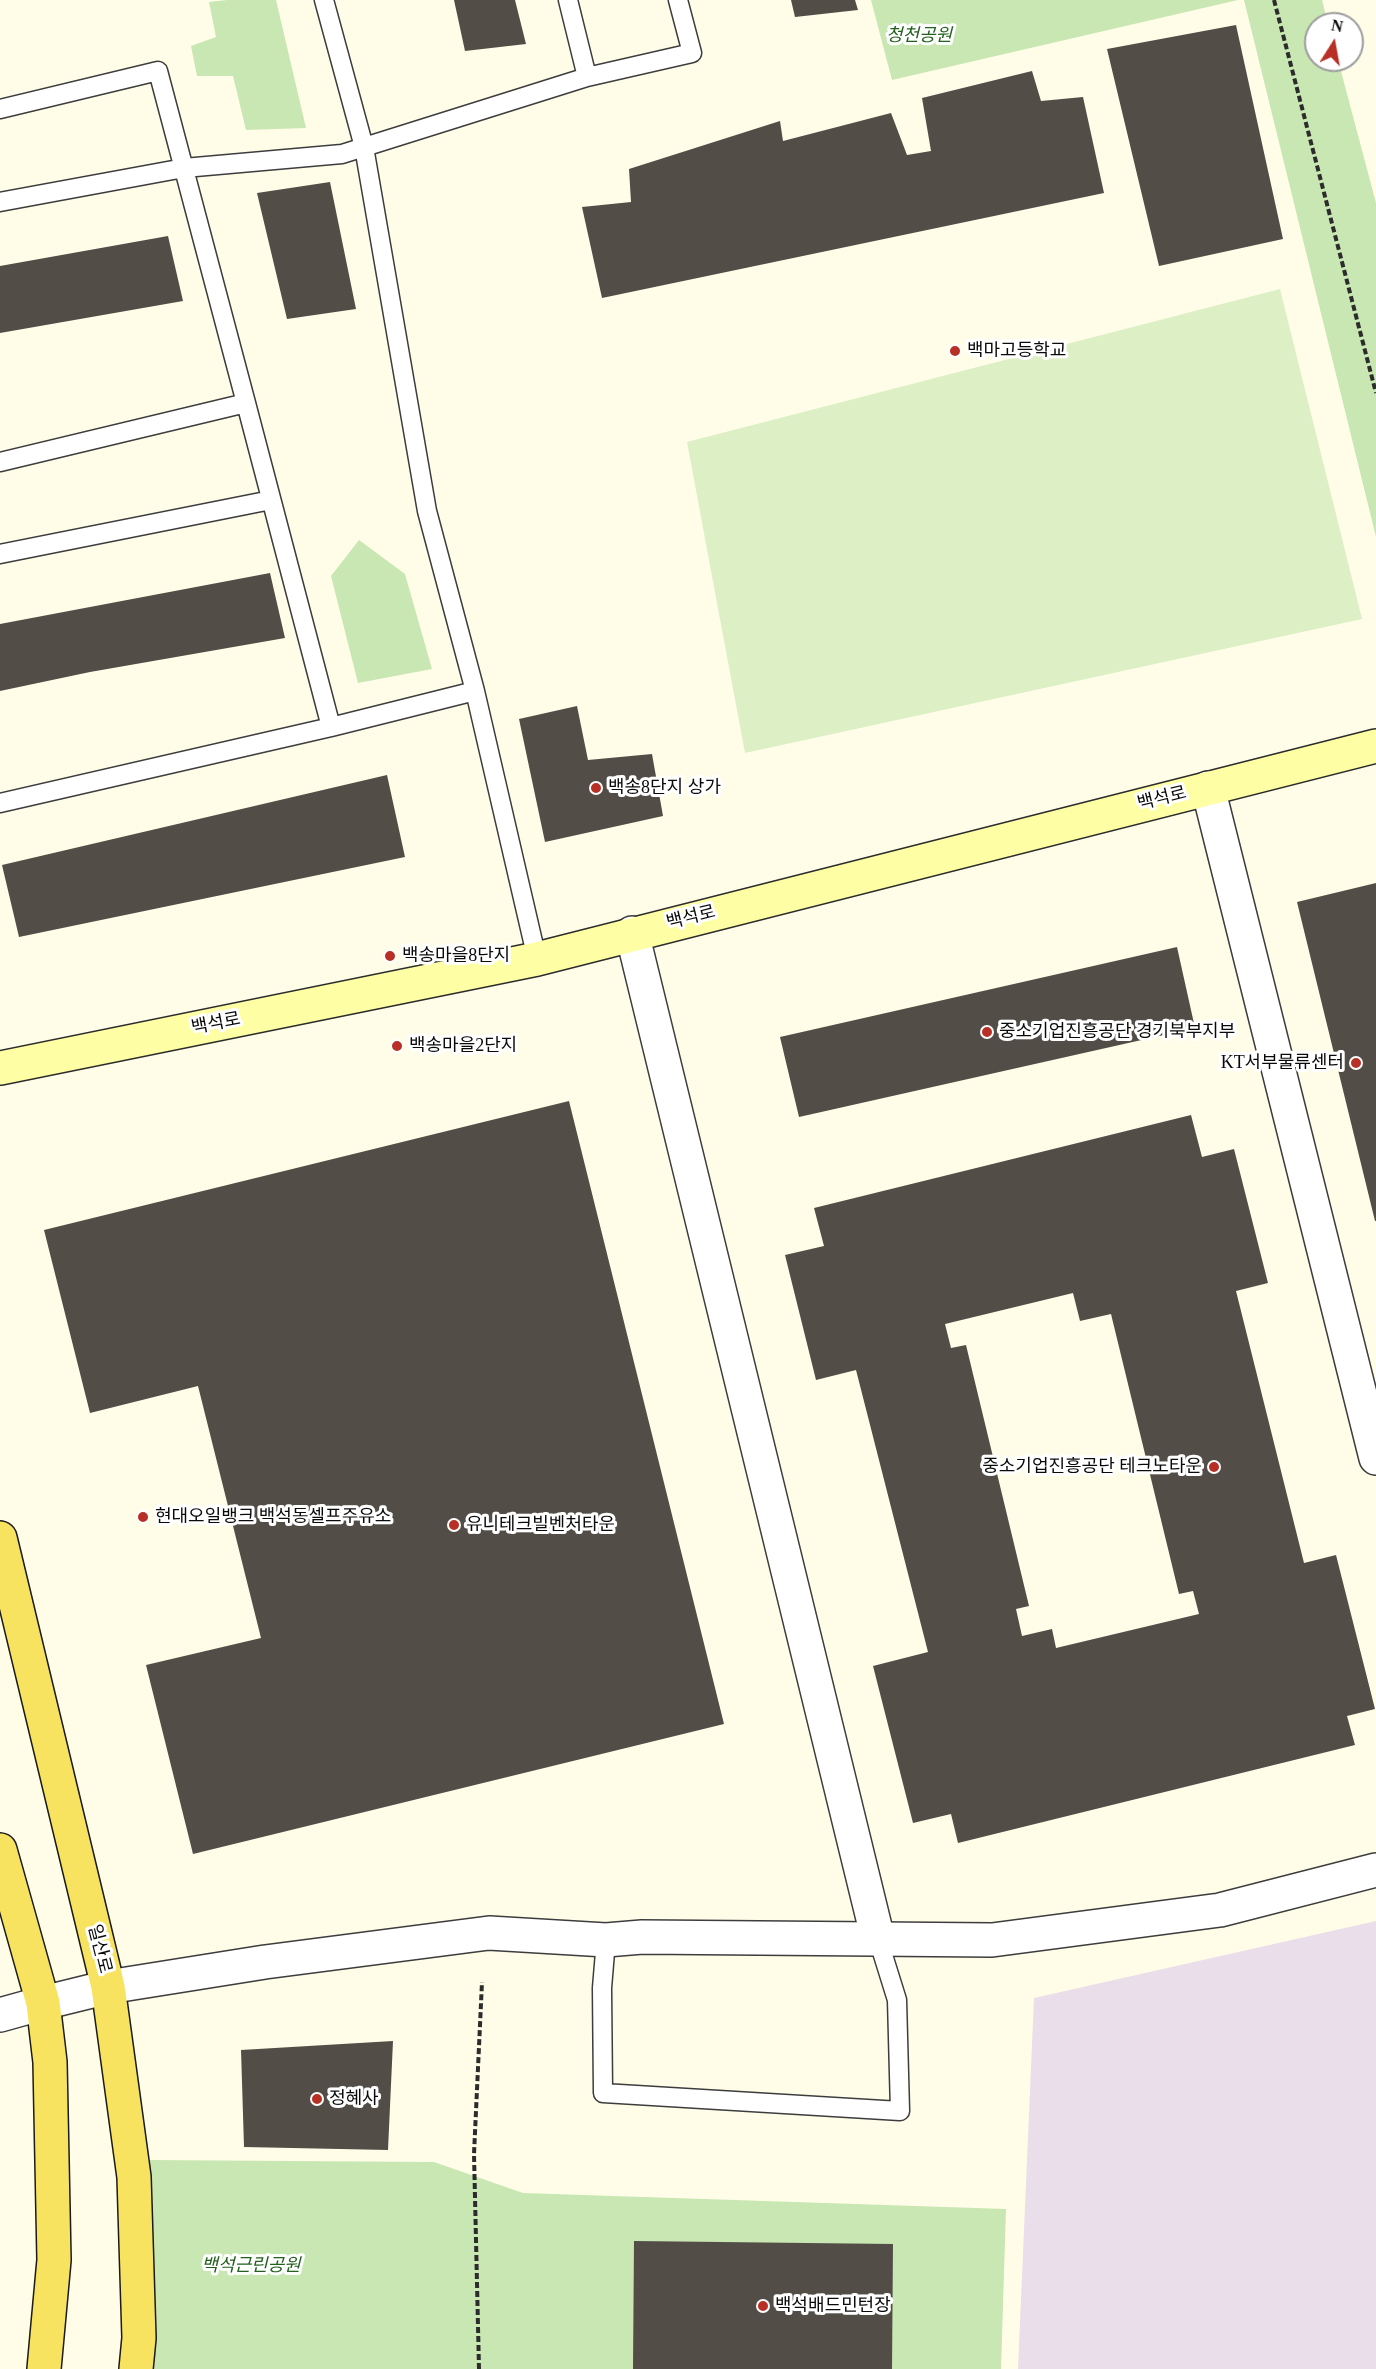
<!DOCTYPE html>
<meta charset="utf-8">
<style>
body{margin:0}
#map{position:relative;width:1376px;height:2369px;overflow:hidden;background:#fffde8;font-family:"Times New Roman",serif}
canvas{display:block}
.north{position:absolute;left:1304px;top:12px;width:60px;height:60px;box-sizing:border-box;background:#fff;border:2px solid #9d9d9d;border-radius:50%;rotate:11deg;font-size:16px;font-weight:700;line-height:24px;text-align:center;color:#0a0a0a}
.north::after{content:'';display:block;margin:auto;width:21px;height:27px;background:#b82f25;clip-path:polygon(50% 0,100% 100%,50% 72%,0 100%)}
</style>
<div id="map">
<canvas width="1376" height="2369"></canvas>
<div class="north">N</div>
</div>
<script>
const context = document.querySelector('canvas').getContext('2d');
context.lineJoin = 'round';
function fillPath(path, color) {
  context.fillStyle = color;
  context.fill(path, 'evenodd');
}
function trace(path, color, width, dash) {
  context.strokeStyle = color;
  context.lineWidth = width;
  context.lineCap = dash ? 'butt' : 'round';
  context.setLineDash(dash || []);
  context.stroke(path);
}
function drawText(font, color, halo, rows, align = 'center') {
  context.font = font + ' "Times New Roman","Noto Sans KR",serif';
  context.lineWidth = 6;
  context.setLineDash([]);
  context.textBaseline = 'middle';
  context.strokeStyle = halo;
  context.fillStyle = color;
  for (const [text, x, y, turn = 0] of rows) {
    context.save();
    context.translate(x, y);
    context.rotate((+turn || 0) * Math.PI / 180);
    context.textAlign = isNaN(turn) ? turn : align;
    if (halo) context.strokeText(text, 0, 0);
    context.fillText(text, 0, 0);
    context.restore();
  }
}
fillPath(new Path2D(`
 M1376,1921V2369H1018L1034,1998Z`), '#eadeea');
fillPath(new Path2D(`
 M227,0H276L306,128L246,130L233,76H197L191,46L216,37L209,2Z
 M871,0H1238L892,80Z
 M1244,0H1322L1328,24H1316V60H1338L1376,203V537Z
 M359,540L405,574L432,669L358,683L331,576Z
 M150,2160L434,2162L523,2193L1006,2209L1001,2369H143Z`), '#c9e7b3');
fillPath(new Path2D(`
 M1280,289L1362,619L745,753L687,442Z`), '#dcefc5');
fillPath(new Path2D(`
 M454,0H515L526,44L465,51Z
 M791,0H855L858,10L795,17Z
 M1236,25L1283,239L1159,266L1107,49Z
 M1032,71L1041,101L1083,97L1104,193L602,298L582,207L631,202L629,169L780,121L783,141L891,113L907,155L931,151L922,98Z
 M330,182L356,309L287,319L257,193Z
 M168,236L183,301L0,333V266Z
 M270,573L285,638L90,672L0,691V624Z
 M577,706L588,760L652,754L663,816L545,842L519,719Z
 M387,775L405,857L19,937L2,865Z
 M1376,883V1221H1375L1297,902Z
 M1177,947L1195,1028L799,1117L780,1037Z
 M569,1101L724,1724L193,1854L146,1665L261,1638L198,1386L90,1413L44,1230Z
 M1191,1115L1202,1157L1234,1149L1268,1283L1236,1291L1304,1563L1336,1555L1375,1709L1347,1716L1355,1745L958,1843L951,1814L913,1823L873,1666L928,1652L856,1370L816,1380L785,1255L824,1246L814,1208ZM1073,1293L1080,1321L1111,1314L1179,1594L1193,1591L1199,1614L1056,1648L1052,1629L1022,1636L1016,1609L1029,1606L966,1345L951,1348L945,1324Z
 M393,2041L388,2150L244,2147L241,2050Z
 M634,2241L893,2244L892,2369H633Z`), '#534d47');
const service = new Path2D(`
 M324,0L364,147L427,511L475,691
 M568,0L587,77L692,53L678,0
 M0,109L158,71L246,403
 M0,202L184,168L342,154L587,77
 M0,462L246,403L331,727L0,803
 M0,554L271,500
 M331,727L475,691L537,959
 M606,1940L602,1988L603,2093L900,2111L897,2000L878,1939`);
const minor = new Path2D(`
 M1208,788L1376,1458
 M632,933L878,1939
 M0,2015L43,2003`);
const tertiary = new Path2D(`
 M43,2003L108,1987L265,1962L489,1933L606,1940L642,1937L992,1940L1220,1910L1376,1870`);
const secondary = new Path2D(`
 M0,1068L537,959L1376,746`);
const primary = new Path2D(`
 M0,1538L108,1987L134,2177L139,2338L136,2369
 M0,1850L43,2003L50,2062L54,2260L44,2369`);
trace(service, '#3d3d3d', 21);
trace(minor, '#3d3d3d', 36);
trace(tertiary, '#3d3d3d', 36);
trace(secondary, '#2c2c2c', 36);
trace(primary, '#1b1b1b', 36);
trace(new Path2D(`
 M1274,0L1376,393
 M479,2369L474,2154L482,1982`), '#2c2c2c', 4, [6, 3]);
trace(service, '#fff', 18);
trace(minor, '#fff', 33);
trace(tertiary, '#fff', 33);
trace(secondary, '#fefea4', 33);
trace(primary, '#f7e360', 33);
for (const [x, y, r, color] of [
 [955,351,6,"#b82f25"],
 [596,788,6,"#b82f25"],
 [390,956,6,"#b82f25"],
 [987,1032,6,"#b82f25"],
 [397,1046,6,"#b82f25"],
 [1356,1063,6,"#b82f25"],
 [1214,1467,6,"#b82f25"],
 [143,1517,6,"#b82f25"],
 [454,1525,6,"#b82f25"],
 [317,2099,6,"#b82f25"],
 [763,2306,6,"#b82f25"]
]) {
  const dot = new Path2D();
  dot.arc(x, y, r, 0, 2 * Math.PI);
  context.fillStyle = color;
  context.fill(dot);
  trace(dot, '#fff', 2);
}
drawText('italic 18px', '#23601d', '#fff', [
 ["청천공원",919,36],
 ["백석근린공원",251,2266]
]);
drawText('18px', '#0a0a0a', '#fff', [
 ["백마고등학교",967,351],
 ["백송8단지 상가",608,788],
 ["백송마을8단지",402,956],
 ["중소기업진흥공단 경기북부지부",999,1032],
 ["백송마을2단지",409,1046],
 ["KT서부물류센터",1344,1063,"right"],
 ["중소기업진흥공단 테크노타운",1202,1467,"right"],
 ["현대오일뱅크 백석동셀프주유소",155,1517],
 ["유니테크빌벤처타운",466,1525],
 ["정혜사",329,2099],
 ["백석배드민턴장",775,2306]
], 'left');
drawText('18px', '#0a0a0a', '#fff', [
 ["백석로",1162,799,-14],
 ["백석로",691,918,-14],
 ["백석로",216,1024,-11],
 ["일산로",99,1949,76]
]);
</script>
